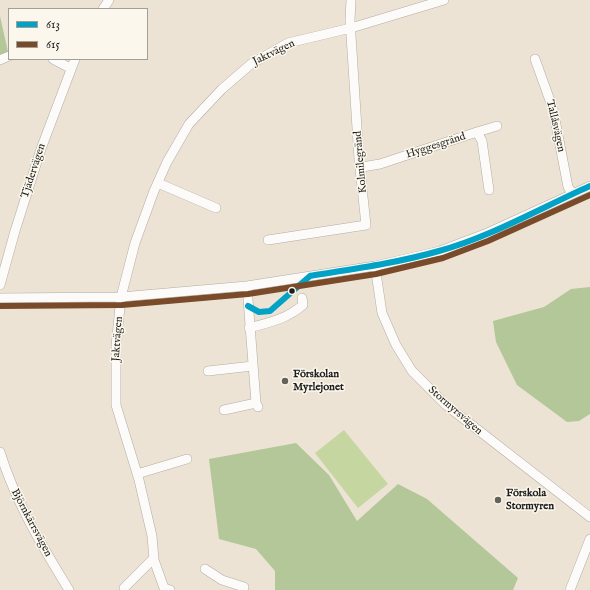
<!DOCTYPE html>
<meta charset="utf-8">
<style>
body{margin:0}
#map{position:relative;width:590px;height:590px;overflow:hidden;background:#ece3d5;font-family:"IM FELL English",serif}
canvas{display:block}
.legend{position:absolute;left:8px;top:8px;width:140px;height:52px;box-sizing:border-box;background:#fbf7ec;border:1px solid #a29f99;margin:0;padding:5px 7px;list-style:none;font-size:12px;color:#1c1c1c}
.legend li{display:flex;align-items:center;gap:8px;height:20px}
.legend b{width:20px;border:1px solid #a29f99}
</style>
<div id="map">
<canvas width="590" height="590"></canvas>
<ul class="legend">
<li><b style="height:5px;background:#01a2c5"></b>613</li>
<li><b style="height:5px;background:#7a4b2a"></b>615</li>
</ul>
</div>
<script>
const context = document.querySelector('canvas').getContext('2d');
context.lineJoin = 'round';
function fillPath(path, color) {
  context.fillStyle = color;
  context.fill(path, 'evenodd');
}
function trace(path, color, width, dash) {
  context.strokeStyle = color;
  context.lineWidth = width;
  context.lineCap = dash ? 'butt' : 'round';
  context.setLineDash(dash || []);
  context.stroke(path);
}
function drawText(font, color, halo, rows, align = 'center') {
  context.font = font + ' "IM FELL English",serif';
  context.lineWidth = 3;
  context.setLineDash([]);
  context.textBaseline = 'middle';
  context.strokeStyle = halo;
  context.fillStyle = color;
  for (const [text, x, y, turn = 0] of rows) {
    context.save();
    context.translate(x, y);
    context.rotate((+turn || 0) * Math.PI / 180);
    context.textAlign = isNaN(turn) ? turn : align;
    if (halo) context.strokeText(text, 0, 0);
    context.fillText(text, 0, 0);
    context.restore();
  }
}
fillPath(new Path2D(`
 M344,430L388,484L358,508L315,453Z`), '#c6d6a1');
fillPath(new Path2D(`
 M0,16L8,52L0,55Z
 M590,287V414L579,421L567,422L517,385L496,342L493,321L544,307L571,289Z
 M296,443L329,475L357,521L398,484L427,499L518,578L513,590H275V571L256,549L219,539L209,459Z`), '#b3c798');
const street = new Path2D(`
 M103,9L109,0
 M53,59L70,68
 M535,59L553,109L568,187L572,193
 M0,60L9,56
 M477,132L497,126
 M362,167L380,164L477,132L482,141L489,190
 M158,183L216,208
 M268,240L366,225L359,159L350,20L351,0
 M375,266L382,313L396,345L412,371L446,405L590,517
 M0,285L15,231L41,149L75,59
 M247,286L256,403L258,407
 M0,298L121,297L247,286L375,266L440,251L485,234L590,186
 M249,328C270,322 285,320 303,305L302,298
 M208,371L253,366
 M224,410L256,403
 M0,452C15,501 42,546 69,590
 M137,474L187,459
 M205,569L222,580L244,587L243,590
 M124,588L154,558
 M170,590L164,588L154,560L152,536L139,480L116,405V346L121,297L135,243L154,191L167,162L189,124L222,89L251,64L288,43L351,28L444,0
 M570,590L590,539`);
trace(street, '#b2aca4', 10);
trace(street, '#fcfbf9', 9);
trace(new Path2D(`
 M310,276C353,269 397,263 439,251C488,238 543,207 590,186
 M248,306L259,312L270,311L310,276`), '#01a2c5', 6);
trace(new Path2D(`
 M0,306L122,305L248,294L376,274L443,258L488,241L590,195`), '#7a4b2a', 6);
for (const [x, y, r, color] of [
 [292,291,3.5,"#1c1c1c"],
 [285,381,4,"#65625d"],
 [498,500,4,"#65625d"]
]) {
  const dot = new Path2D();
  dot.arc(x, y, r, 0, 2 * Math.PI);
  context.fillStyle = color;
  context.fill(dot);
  trace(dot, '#fbf7ec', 1.5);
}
drawText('11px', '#1c1c1c', '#fbf7ec', [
 ["Jaktvägen",274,53,-26],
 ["Tallåsvägen",555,126,77],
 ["Hyggesgränd",436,146,-18],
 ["Kolmilegränd",361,162,-95],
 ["Tjädervägen",34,171,-72],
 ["Jaktvägen",118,339,-86],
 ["Stormyrsvägen",455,411,41],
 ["Björnkärrsvägen",31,523,62]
]);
drawText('bold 11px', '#1c1c1c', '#fbf7ec', [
 ["Förskolan",293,375],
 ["Myrlejonet",293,388],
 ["Förskola",506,494],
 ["Stormyren",506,507]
], 'left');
</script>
